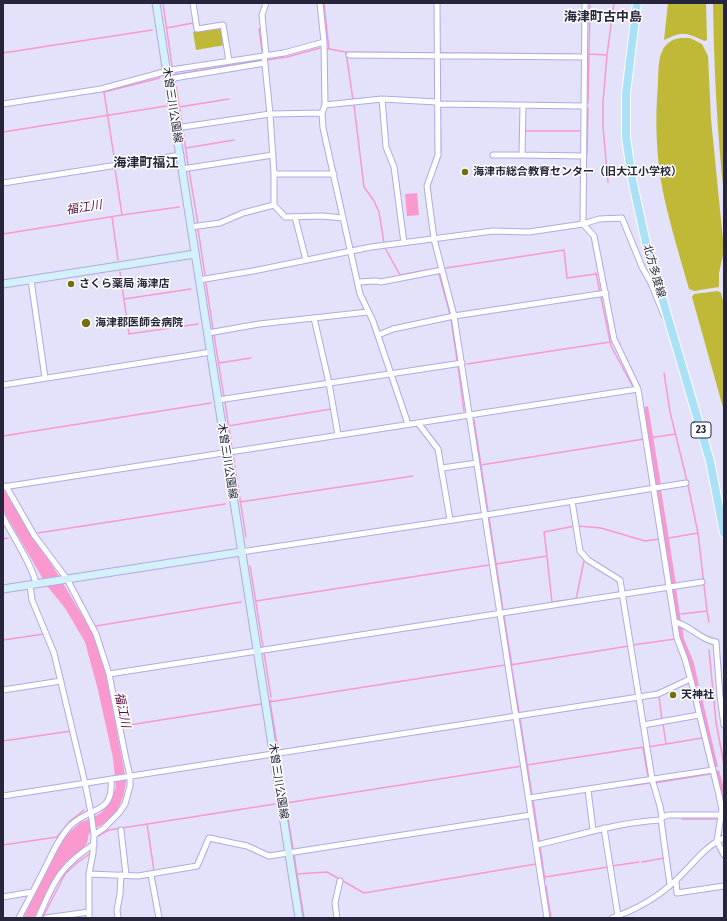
<!DOCTYPE html>
<meta charset="utf-8">
<style>
body{margin:0}
#map{position:relative;width:727px;height:921px;overflow:hidden;background:#e3e2fa;font-family:"Fira Sans",sans-serif}
canvas{display:block}
.frame{position:absolute;inset:0;border:4px solid #26253b;pointer-events:none}
</style>
<div id="map">
<canvas width="727" height="921"></canvas>
<div class="frame"></div>
</div>
<script>
const context = document.querySelector('canvas').getContext('2d');
context.lineJoin = 'round';
function fillPath(path, color) {
  context.fillStyle = color;
  context.fill(path, 'evenodd');
}
function trace(path, color, width, dash) {
  context.strokeStyle = color;
  context.lineWidth = width;
  context.lineCap = dash ? 'butt' : 'round';
  context.setLineDash(dash || []);
  context.stroke(path);
}
function drawText(font, color, halo, rows, align = 'center') {
  context.font = font + ' "Fira Sans","Noto Sans JP",sans-serif';
  context.lineWidth = 3;
  context.setLineDash([]);
  context.textBaseline = 'middle';
  context.strokeStyle = halo;
  context.fillStyle = color;
  for (const [text, x, y, turn = 0] of rows) {
    context.save();
    context.translate(x, y);
    context.rotate((+turn || 0) * Math.PI / 180);
    context.textAlign = isNaN(turn) ? turn : align;
    if (halo) context.strokeText(text, 0, 0);
    context.fillText(text, 0, 0);
    context.restore();
  }
}
fillPath(new Path2D(`
 M668,3H706L707,40L705,41C685,33 685,30 664,40Z
 M713,3H723L724,195C717,132 714,67 713,3Z
 M222,28L225,45L196,50L193,32Z
 M681,38H690L702,44L708,56L711,119L724,250L719,273V287L694,291L689,289C680,257 670,225 663,192C656,157 655,119 658,83C659,64 657,41 681,38Z
 M718,291L721,293L724,305V411L692,297L694,294Z`), '#c0b937');
fillPath(new Path2D(`
 M417,193L419,215L407,216L405,194Z
 M648,406L661,485H656L644,407Z
 M3,489L57,573L96,639L102,656L107,680L126,780C124,799 119,813 103,824C99,827 93,828 90,832C87,836 89,842 85,846C79,853 70,857 64,864C51,880 43,900 34,918H23L65,836L81,822L90,819L101,813L110,803L116,787L113,758L98,690L85,642L65,608L47,586L3,510Z
 M661,489L676,584L671,583L657,491Z
 M676,588L681,622L677,621L672,589Z
 M678,625H682L684,639L694,663L699,686H695L690,665L680,640Z
 M700,689L718,767H714L696,691Z
 M719,770L724,789V806L715,772Z`), '#f999ce');
trace(new Path2D(`
 M163,3L172,66
 M324,4L329,49H326
 M167,28L193,23L195,30
 M259,29L262,51
 M329,49L346,52L434,53
 M346,52L353,100
 M3,53L152,30
 M439,53L574,54
 M589,54L607,55L603,102V127L608,182
 M607,55L614,3
 M267,60L287,57L320,48
 M172,75L262,60
 M175,80L182,124
 M588,103L590,5
 M354,105L364,187L374,201L379,212L384,243
 M179,107L229,99
 M440,117L441,151
 M183,130L188,165
 M525,131H580
 M3,132L166,106
 M186,148L234,140
 M587,154L588,108
 M115,163L104,92L160,78
 M189,170L198,224
 M586,174V159
 M523,176L578,172
 M122,215L179,207
 M112,217L118,260
 M198,229L205,275
 M3,234L122,215L115,169
 M385,248L400,275L433,269
 M446,268L564,250L567,278L596,274
 M120,272L129,334L198,324
 M596,273L611,346L632,385
 M439,274L450,314
 M206,283L213,330
 M124,299L191,289
 M451,319L457,360
 M214,335L224,397
 M219,363L251,358
 M467,364L610,342
 M458,366L464,411
 M664,373L670,412L688,485L698,533L707,611
 M225,402L232,449
 M474,420L488,511
 M228,426L331,409
 M3,436L211,403
 M649,438L676,434
 M233,455L246,537
 M481,465L644,439
 M240,502L413,476
 M489,517L503,610
 M578,526L601,528L645,541L659,539
 M38,533L225,504
 M669,538L698,533
 M3,539L8,538
 M547,557L552,602L568,600
 M496,564L547,556L544,532L575,526
 M250,566L263,647
 M572,599H576L584,561
 M256,601L489,565
 M681,614L707,611L709,622
 M504,616L512,666
 M96,626L241,602
 M3,640L44,634
 M633,645L675,639
 M709,650L716,722L724,765
 M264,653L271,697
 M510,665L629,646
 M512,669L519,712
 M659,696L662,720
 M271,700L270,702L278,750
 M269,702L505,665
 M520,719L532,795
 M663,724L666,744
 M123,726L261,704
 M3,741L71,731
 M648,747L702,738
 M643,748L648,776
 M278,756L293,849
 M527,765L644,747
 M654,783L710,774
 M629,786L649,783
 M533,800L539,841
 M286,803L522,766
 M682,819H718
 M147,824L154,871
 M98,836L109,830L275,804
 M3,845L57,837L70,821L84,810
 M540,847L545,880
 M294,855L304,918
 M642,862L664,858
 M612,866L639,862
 M297,874L327,872L364,893L536,864
 M154,876L158,902
 M545,877L608,867
 M546,886L551,918
 M43,917L65,874L78,862L91,853`), '#f999ce', 1.5);
const street = new Path2D(`
 M193,3L197,29L223,25L229,61
 M320,3L324,42L325,105L322,113L323,128L360,294L373,321L408,424
 M437,3L438,155L427,186L434,239L454,316L547,918
 M585,3L583,224L594,236L614,339L638,389L677,638L685,659L693,688L719,795L722,810L717,841L724,855
 M264,55L270,114L274,174
 M266,55L262,15L266,3
 M349,55L584,57
 M168,79L265,63
 M382,99L386,147L394,167L404,243
 M3,104L101,89L171,70L284,53L324,42
 M437,104L584,106
 M325,105L382,99L437,102
 M523,105L522,155L583,156
 M176,128L270,114L322,113
 M493,155H522
 M182,169L273,155
 M3,183L181,155
 M274,205L285,217L322,216L343,218
 M295,217L306,260
 M191,227L220,223L243,213L274,205V174H334
 M31,280L45,378
 M199,280L253,271L371,247L493,231L529,232L583,224L599,219L622,218L642,267L651,283L664,315
 M358,282L376,281L381,282L442,270
 M314,318L329,383L338,435
 M208,333L259,324L368,312
 M378,335L393,329L454,316L606,293
 M3,385L211,352
 M218,400L462,363
 M418,423L438,449L450,520
 M442,468L477,463
 M6,486L34,535L67,579L96,634L109,674L126,759L130,776V786L125,804L119,813L104,828L94,835
 M3,487L638,389
 M572,501L580,551L588,560L620,580L652,779L660,806L662,817
 M3,517C12,535 33,566 36,584
 M241,552L486,515L686,483
 M30,585L32,600L54,653L85,783L91,813L94,835L93,853L89,874V918
 M675,622C690,625 700,640 716,642L720,696L724,725
 M109,674L702,582
 M3,690L61,681
 M643,725L699,715
 M588,790L593,830
 M3,796L658,694L690,679
 M529,798L713,770
 M661,820L670,885
 M604,828L618,916
 M121,830L126,875
 M536,845C578,836 618,822 661,820L662,817L669,815H722
 M89,874L138,876L197,866L209,838L247,846L269,856L531,815
 M151,875L159,918
 M676,881L677,893L724,886
 M3,897L32,892
 M19,918C28,901 37,884 46,866C53,852 60,836 71,825C91,806 114,815 111,779
 M38,918C45,903 51,886 61,873C70,861 82,852 94,844
 M46,918L89,912
 M118,918L117,910L120,894L121,875
 M337,918L335,903L340,881
 M612,918C635,910 658,897 675,881C692,866 703,847 724,838`);
const secondary = new Path2D(`
 M156,3L299,918
 M3,284L195,254
 M3,589L241,552`);
const primary = new Path2D(`
 M637,3L626,94V137L632,179L646,243L710,461L724,533`);
trace(street, '#aeabe4', 7);
trace(secondary, '#aeabe4', 9);
trace(primary, '#fff', 10);
trace(street, '#fff', 5);
trace(secondary, '#d4f0fb', 7);
trace(primary, '#aae1f7', 8);
for (const [x, y, r, color] of [
 [465,172,4,"#736e0e"],
 [71,284,4,"#736e0e"],
 [86,323,5,"#736e0e"],
 [673,695,4,"#736e0e"]
]) {
  const dot = new Path2D();
  dot.arc(x, y, r, 0, 2 * Math.PI);
  context.fillStyle = color;
  context.fill(dot);
  trace(dot, '#fff', 1.5);
}
for (const [x, y, w] of [
 [701,430,20]
]) {
  const box = new Path2D();
  box.roundRect(x - w / 2, y - 8, w, 16, 3);
  context.fillStyle = '#fff';
  context.fill(box);
  trace(box, '#26253b', 1);
}
drawText('bold 10px', '#26253b', null, [
 ["23",701,430]
]);
drawText('11px', '#26253b', '#fff', [
 ["木曽三川公園線",172,105,81],
 ["北方多度線",654,271,74],
 ["木曽三川公園線",227,461,81],
 ["木曽三川公園線",278,781,81]
]);
drawText('bold 11px', '#26253b', '#fff', [
 ["海津市総合教育センター（旧大江小学校）",473,172],
 ["さくら薬局 海津店",79,284],
 ["海津郡医師会病院",95,323],
 ["天神社",681,695]
], 'left');
drawText('italic 12px', '#580f3e', '#fff', [
 ["福江川",84,208,-9],
 ["福江川",122,710,78]
]);
drawText('bold 13px', '#26253b', '#fff', [
 ["海津町古中島",603,17],
 ["海津町福江",146,163]
]);
</script>
